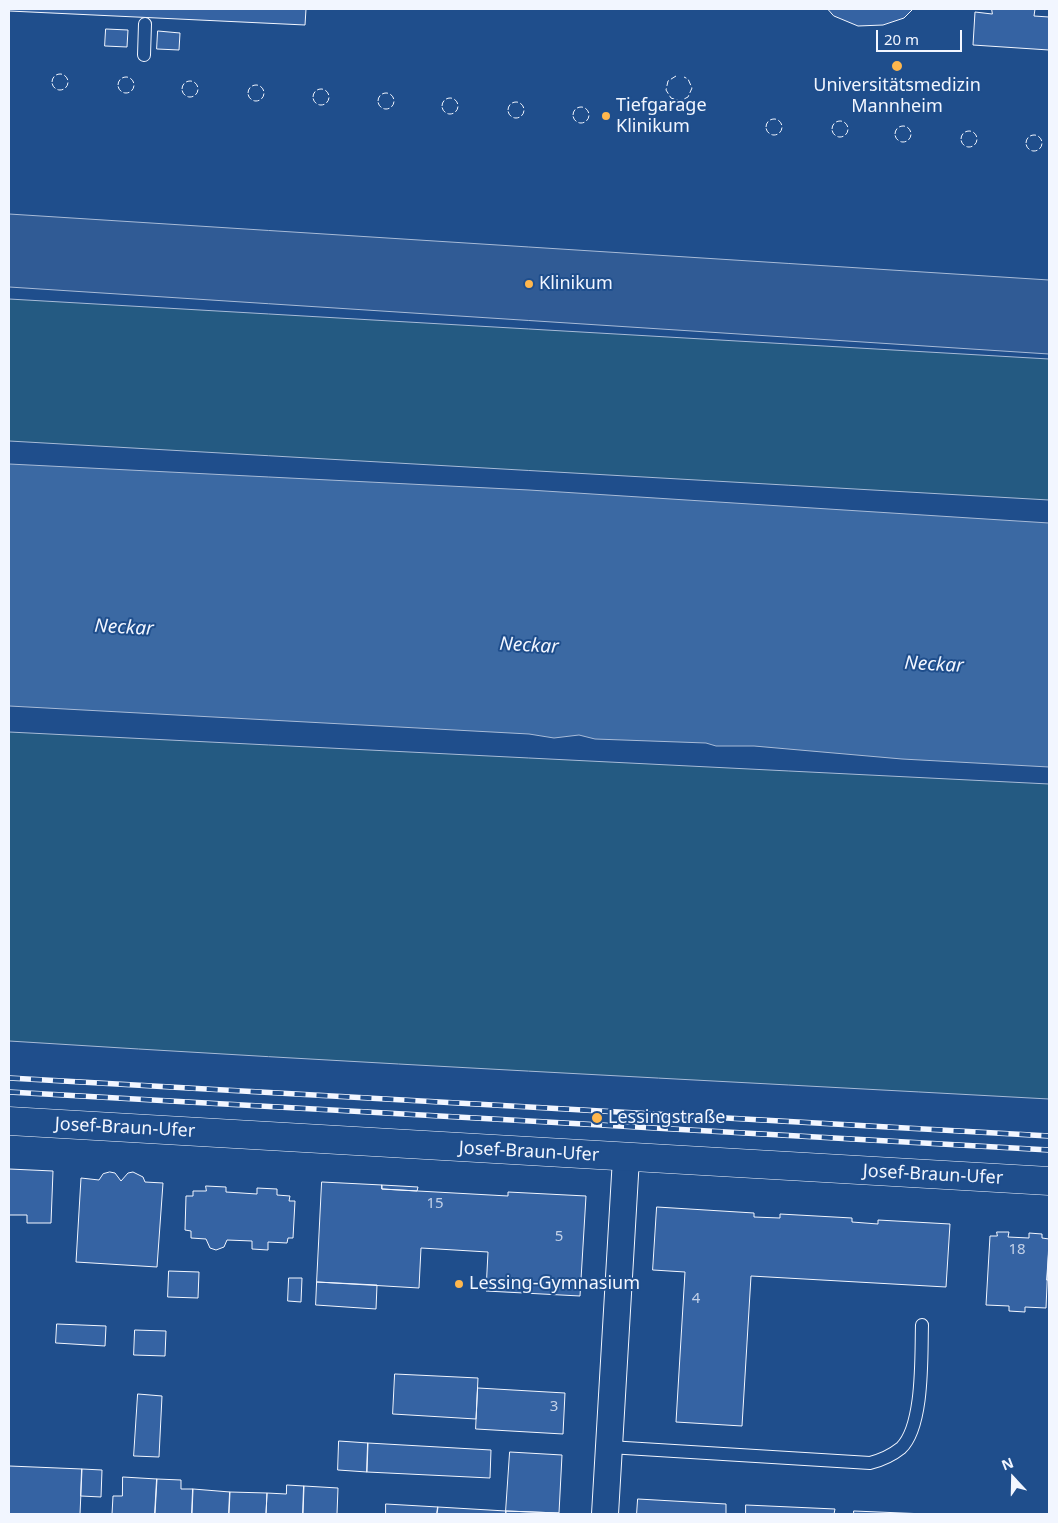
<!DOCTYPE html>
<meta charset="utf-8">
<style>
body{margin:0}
#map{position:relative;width:1058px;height:1523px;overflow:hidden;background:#1f4e8c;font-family:"Noto Sans",sans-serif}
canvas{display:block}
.frame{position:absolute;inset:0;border:10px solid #f2f6ff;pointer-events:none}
.north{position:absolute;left:988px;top:1453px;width:50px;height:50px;-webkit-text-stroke:4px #1f4e8c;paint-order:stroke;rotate:339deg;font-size:14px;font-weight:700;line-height:20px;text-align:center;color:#f2f6ff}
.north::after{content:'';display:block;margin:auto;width:18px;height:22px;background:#f2f6ff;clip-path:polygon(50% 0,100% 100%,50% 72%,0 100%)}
.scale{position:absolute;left:876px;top:30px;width:86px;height:22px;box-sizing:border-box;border:2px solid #f2f6ff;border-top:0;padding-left:6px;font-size:15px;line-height:18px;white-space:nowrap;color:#f2f6ff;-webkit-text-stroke:4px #1f4e8c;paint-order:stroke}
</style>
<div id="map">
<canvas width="1058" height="1523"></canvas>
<div class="frame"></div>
<div class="north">N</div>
<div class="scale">20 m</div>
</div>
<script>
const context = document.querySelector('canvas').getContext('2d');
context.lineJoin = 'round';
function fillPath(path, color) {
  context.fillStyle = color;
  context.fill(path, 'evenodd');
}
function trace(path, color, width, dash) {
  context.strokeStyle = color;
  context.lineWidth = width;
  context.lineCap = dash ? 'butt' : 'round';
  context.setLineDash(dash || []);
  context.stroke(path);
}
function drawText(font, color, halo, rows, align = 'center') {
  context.font = font + ' "Noto Sans",sans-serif';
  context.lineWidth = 4;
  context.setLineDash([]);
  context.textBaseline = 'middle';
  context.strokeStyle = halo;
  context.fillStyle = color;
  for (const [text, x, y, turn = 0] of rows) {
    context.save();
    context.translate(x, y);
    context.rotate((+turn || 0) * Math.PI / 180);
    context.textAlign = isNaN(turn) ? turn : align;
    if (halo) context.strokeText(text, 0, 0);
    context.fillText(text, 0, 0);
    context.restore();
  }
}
const green = new Path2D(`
 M9,299L1049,359V500L9,441Z
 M9,732L1049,784V1099C702,1080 355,1063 9,1041Z`);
fillPath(green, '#245a82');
trace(green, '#a8bbd7', 1);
const parking = new Path2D(`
 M9,214L1049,280V354L9,287Z`);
fillPath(parking, '#305b95');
trace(parking, '#a8bbd7', 1);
const water = new Path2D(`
 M9,464L529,490L1049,523V767L902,759L754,746H716L706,743L595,739L579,735L554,738L529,734L9,706Z`);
fillPath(water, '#3b69a3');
trace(water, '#a8bbd7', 1);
const building = new Path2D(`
 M9,9H306L305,25L9,11Z
 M828,9H913L904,18L883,25L858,26L834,16Z
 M992,9H1035L1034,16L1049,17V50L973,45L975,12L992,14Z
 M106,29L128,30L127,47L105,46Z
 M158,31L180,33L179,50L157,49Z
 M9,1169L53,1171L51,1223H27V1215H9Z
 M110,1172L115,1173L121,1181L128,1173L133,1172L143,1177L145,1182L163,1183L157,1267L76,1262L81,1178L99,1180L103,1174Z
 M322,1182L382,1185V1189L508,1196V1192L586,1196L580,1296L486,1291L488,1252L421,1248L419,1288L317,1282Z
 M382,1185L418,1187L417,1191L382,1189Z
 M206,1186L226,1187V1192L257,1194V1188L277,1189V1195L290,1196L289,1201H295L293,1238H288L287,1243L268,1242V1250L252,1249V1241L227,1240L224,1247L216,1250L210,1248L206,1239L191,1238V1231L185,1230L186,1196H193V1191H206Z
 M657,1207L754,1213V1217L780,1218V1214L852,1218V1222L878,1224V1220L950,1224L946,1287L751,1276L742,1426L676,1422L685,1272L653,1270Z
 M997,1232H1009L1008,1237L1029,1238V1233L1042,1234V1238L1049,1239L1046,1308L1025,1307V1312L1009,1311V1306L986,1305L990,1236H997Z
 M1049,1248V1280H1047Z
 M169,1271L199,1272L198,1298L168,1297Z
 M289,1278H302L301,1302L288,1301Z
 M317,1282L377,1285L376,1309L316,1305Z
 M57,1324L106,1326L105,1346L56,1343Z
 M135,1330L166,1331L165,1356L134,1355Z
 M395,1374L478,1378L476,1419L393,1414Z
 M478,1388L565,1393L563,1434L476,1429Z
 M138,1394L162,1396L159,1457L134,1456Z
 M339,1441L368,1443L367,1472L338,1470Z
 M368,1443L491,1450L490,1478L367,1472Z
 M510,1452L562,1455L559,1513L506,1511Z
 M9,1466L82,1469L80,1514H9Z
 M82,1469L102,1470L101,1497L81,1496Z
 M123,1477L157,1479L155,1514H112L113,1496H122Z
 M157,1479L181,1480V1489H193L192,1514H155Z
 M287,1485L304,1486L303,1514H266L267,1493L286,1494Z
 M304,1486L338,1488L337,1514H303Z
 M193,1489L230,1492L229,1514H192Z
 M230,1492L267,1493L266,1514H229Z
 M638,1499L726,1504V1514H637Z
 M386,1504L438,1507L437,1514H386Z
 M746,1505L835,1509L834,1514H746Z
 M438,1507L506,1511V1514H437Z
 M506,1511L559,1513V1514H506Z
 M854,1511L926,1514H854Z`);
fillPath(building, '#3563a3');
trace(building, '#f2f6ff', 1);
const lane = new Path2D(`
 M144,55L145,24
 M609,1447L870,1463C882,1460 891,1456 901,1448C924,1426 921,1355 922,1325`);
const street = new Path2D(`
 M605,1514L626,1158`);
const secondary = new Path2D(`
 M9,1121L1049,1181`);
trace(lane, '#f2f6ff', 14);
trace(street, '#f2f6ff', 28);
trace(secondary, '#f2f6ff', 29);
trace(lane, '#1f4e8c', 12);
trace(street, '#1f4e8c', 26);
trace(secondary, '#1f4e8c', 28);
const rail = new Path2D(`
 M9,1078L1049,1136
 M9,1092L1049,1150`);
trace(rail, '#f2f6ff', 5.5);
trace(rail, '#1f4e8c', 4, [11]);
trace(new Path2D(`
 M52 82a8 8 0 1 1 16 0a8 8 0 1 1-16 0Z
 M676,76L668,81L666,90L671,98L680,101L688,97L692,88L688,79L684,77
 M118 85a8 8 0 1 1 16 0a8 8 0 1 1-16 0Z
 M182 89a8 8 0 1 1 16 0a8 8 0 1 1-16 0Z
 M248 93a8 8 0 1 1 16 0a8 8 0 1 1-16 0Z
 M313 97a8 8 0 1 1 16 0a8 8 0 1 1-16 0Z
 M378 101a8 8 0 1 1 16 0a8 8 0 1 1-16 0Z
 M442 106a8 8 0 1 1 16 0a8 8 0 1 1-16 0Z
 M508 110a8 8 0 1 1 16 0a8 8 0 1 1-16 0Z
 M573 115a8 8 0 1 1 16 0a8 8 0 1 1-16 0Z
 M766 127a8 8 0 1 1 16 0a8 8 0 1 1-16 0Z
 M832 129a8 8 0 1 1 16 0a8 8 0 1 1-16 0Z
 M895 134a8 8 0 1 1 16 0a8 8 0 1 1-16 0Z
 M961 139a8 8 0 1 1 16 0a8 8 0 1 1-16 0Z
 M1026 143a8 8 0 1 1 16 0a8 8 0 1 1-16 0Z`), '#f2f6ff', 1, [6, 2.5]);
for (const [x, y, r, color] of [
 [897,66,6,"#ffb74d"],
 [606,116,5,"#ffb74d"],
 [529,284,5,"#ffb74d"],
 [597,1118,6,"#ffb74d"],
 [459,1284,5,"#ffb74d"]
]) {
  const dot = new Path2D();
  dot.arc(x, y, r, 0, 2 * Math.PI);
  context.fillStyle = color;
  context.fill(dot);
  trace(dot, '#1f4e8c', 2);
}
drawText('15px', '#c3d1e8', null, [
 ["15",435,1204],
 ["5",559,1237],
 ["18",1017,1250],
 ["4",696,1299],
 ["3",554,1407]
]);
drawText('18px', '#f2f6ff', '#1f4e8c', [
 ["Universitätsmedizin",897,86,"center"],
 ["Mannheim",897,107,"center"],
 ["Tiefgarage",616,106],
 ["Klinikum",616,127],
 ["Klinikum",539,284],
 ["Lessingstraße",608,1118],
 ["Lessing-Gymnasium",469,1284]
], 'left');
drawText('18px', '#f2f6ff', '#1f4e8c', [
 ["Josef-Braun-Ufer",125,1128,3],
 ["Josef-Braun-Ufer",529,1152,3],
 ["Josef-Braun-Ufer",933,1175,3]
]);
drawText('italic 19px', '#f2f6ff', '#1f4e8c', [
 ["Neckar",124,628,3],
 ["Neckar",529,646,3],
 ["Neckar",934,665,3]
]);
</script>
